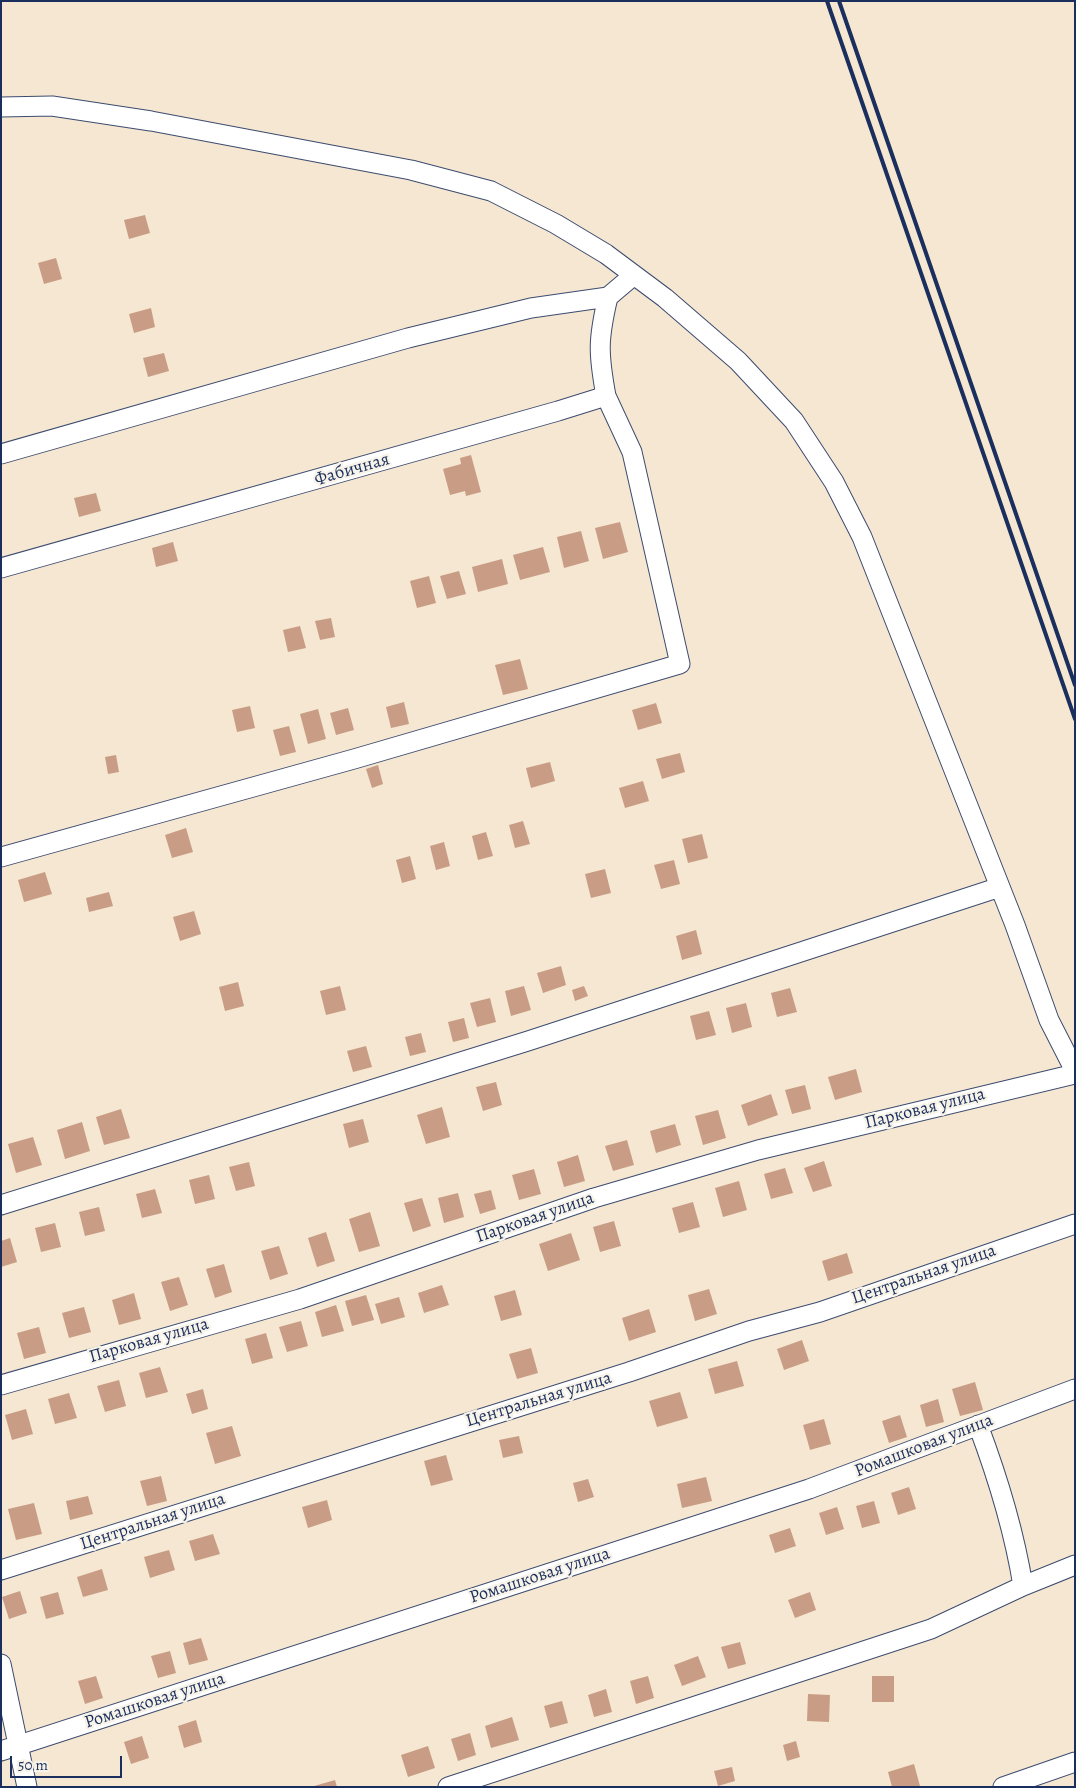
<!DOCTYPE html>
<meta charset="utf-8">
<style>
body{margin:0}
#map{position:relative;width:1076px;height:1788px;overflow:hidden;background:#f5e7d1;font-family:Alegreya,serif}
canvas{display:block}
.frame{position:absolute;inset:0;border:2px solid #1b2f5e;pointer-events:none}
.scale{position:absolute;left:10px;top:1756px;width:112px;height:22px;box-sizing:border-box;border:2px solid #1b2f5e;border-top:0;padding-left:6px;font-size:15px;line-height:18px;white-space:nowrap;color:#1b2f5e;-webkit-text-stroke:4px #f7f3e8;paint-order:stroke}
</style>
<div id="map">
<canvas width="1076" height="1788"></canvas>
<div class="frame"></div>
<div class="scale">50 m</div>
</div>
<script>
const context = document.querySelector('canvas').getContext('2d');
context.lineJoin = 'round';
function fillPath(path, color) {
  context.fillStyle = color;
  context.fill(path, 'evenodd');
}
function trace(path, color, width, dash) {
  context.strokeStyle = color;
  context.lineWidth = width;
  context.lineCap = dash ? 'butt' : 'round';
  context.setLineDash(dash || []);
  context.stroke(path);
}
function drawText(font, color, halo, rows, align = 'center') {
  context.font = font + ' Alegreya,serif';
  context.lineWidth = 4.5;
  context.setLineDash([]);
  context.textBaseline = 'middle';
  context.strokeStyle = halo;
  context.fillStyle = color;
  for (const [text, x, y, turn = 0] of rows) {
    context.save();
    context.translate(x, y);
    context.rotate((+turn || 0) * Math.PI / 180);
    context.textAlign = isNaN(turn) ? turn : align;
    if (halo) context.strokeText(text, 0, 0);
    context.fillText(text, 0, 0);
    context.restore();
  }
}
fillPath(new Path2D(`
 M145,215L150,233L129,239L124,220Z
 M56,258L62,279L44,284L38,263Z
 M151,308L155,327L134,333L129,314Z
 M164,353L169,371L148,377L143,358Z
 M471,455L481,492L466,496L465,491L450,495L443,469L461,464L460,458Z
 M96,493L101,511L79,517L74,498Z
 M620,522L628,552L603,559L595,528Z
 M581,531L589,561L564,568L557,537Z
 M173,542L178,561L156,567L152,548Z
 M543,547L550,572L520,580L513,555Z
 M502,559L508,584L478,592L472,567Z
 M459,571L466,594L447,599L440,576Z
 M429,576L436,603L417,608L410,581Z
 M331,618L335,637L320,640L315,621Z
 M300,626L306,648L288,652L283,630Z
 M520,659L528,689L503,695L495,665Z
 M404,702L409,724L391,728L386,707Z
 M656,703L662,723L638,730L632,710Z
 M250,706L255,728L237,732L232,710Z
 M348,708L354,730L336,735L330,713Z
 M318,709L326,739L308,744L300,714Z
 M289,726L296,752L280,756L273,730Z
 M680,753L685,772L662,779L656,759Z
 M116,755L119,772L108,774L105,757Z
 M550,762L555,781L531,788L526,768Z
 M378,765L383,784L372,788L366,769Z
 M643,781L649,801L625,808L619,788Z
 M523,821L530,844L515,848L509,825Z
 M186,828L193,852L172,858L165,835Z
 M486,832L493,856L478,860L472,836Z
 M702,834L708,858L688,863L682,839Z
 M444,842L450,866L436,870L430,846Z
 M410,856L416,879L402,883L396,860Z
 M674,860L680,884L661,889L654,865Z
 M605,869L611,893L591,898L585,874Z
 M45,872L52,894L24,902L18,880Z
 M109,892L113,906L89,912L86,898Z
 M194,911L201,934L180,941L173,917Z
 M696,930L702,954L682,960L676,936Z
 M561,966L566,985L543,993L537,973Z
 M238,982L244,1006L225,1011L219,987Z
 M340,986L346,1010L326,1015L320,991Z
 M524,986L531,1010L511,1016L505,991Z
 M584,986L588,996L575,1001L572,990Z
 M790,988L797,1012L777,1017L771,993Z
 M490,998L496,1022L477,1027L470,1003Z
 M746,1003L752,1027L732,1033L726,1008Z
 M709,1011L716,1035L696,1040L690,1016Z
 M464,1018L469,1038L453,1042L448,1022Z
 M421,1033L426,1052L410,1056L405,1037Z
 M366,1046L372,1067L353,1072L347,1051Z
 M856,1069L862,1092L835,1100L828,1077Z
 M496,1082L502,1105L483,1111L476,1087Z
 M805,1085L811,1109L792,1114L785,1090Z
 M771,1094L778,1115L748,1126L741,1105Z
 M442,1107L450,1137L426,1144L417,1115Z
 M121,1109L130,1138L104,1145L96,1117Z
 M718,1110L726,1138L703,1145L695,1116Z
 M363,1119L369,1142L349,1148L343,1124Z
 M82,1122L90,1151L65,1159L57,1130Z
 M675,1124L681,1145L656,1153L650,1131Z
 M33,1137L42,1165L16,1173L8,1144Z
 M627,1140L634,1165L613,1171L605,1146Z
 M578,1155L585,1181L564,1187L557,1162Z
 M824,1161L832,1186L813,1192L804,1168Z
 M249,1162L255,1186L236,1191L229,1167Z
 M785,1168L793,1193L771,1199L764,1174Z
 M534,1169L541,1194L519,1200L512,1175Z
 M209,1175L215,1199L195,1204L189,1180Z
 M739,1181L747,1210L723,1217L715,1188Z
 M155,1189L162,1213L142,1218L136,1194Z
 M491,1190L496,1209L480,1214L474,1194Z
 M458,1193L464,1217L444,1223L438,1198Z
 M422,1198L431,1226L413,1232L404,1203Z
 M693,1202L700,1227L679,1233L672,1208Z
 M99,1207L105,1231L85,1236L79,1212Z
 M370,1212L380,1246L359,1252L349,1219Z
 M614,1221L621,1246L600,1252L593,1227Z
 M55,1223L61,1247L41,1252L35,1228Z
 M326,1232L335,1261L317,1267L308,1238Z
 M571,1233L580,1260L548,1271L539,1244Z
 M10,1238L17,1262L1,1267V1241Z
 M279,1246L288,1274L270,1280L261,1251Z
 M847,1253L853,1273L828,1281L822,1261Z
 M224,1264L232,1292L215,1298L206,1269Z
 M179,1277L188,1305L170,1311L161,1282Z
 M442,1285L449,1305L424,1313L418,1293Z
 M709,1289L717,1314L695,1321L688,1295Z
 M515,1290L522,1315L501,1321L494,1296Z
 M134,1293L141,1319L119,1325L112,1300Z
 M366,1295L374,1320L352,1326L345,1301Z
 M399,1297L405,1317L381,1324L375,1304Z
 M336,1305L344,1331L322,1337L315,1312Z
 M84,1307L91,1332L69,1338L62,1313Z
 M649,1309L656,1332L629,1341L622,1318Z
 M301,1321L308,1346L287,1352L279,1327Z
 M39,1327L46,1353L24,1359L17,1333Z
 M266,1333L273,1358L252,1364L245,1339Z
 M802,1340L809,1361L784,1370L777,1349Z
 M531,1348L538,1373L517,1379L509,1354Z
 M737,1361L744,1386L715,1394L708,1369Z
 M160,1367L168,1392L146,1398L139,1373Z
 M119,1380L126,1406L105,1412L97,1386Z
 M975,1382L983,1410L960,1416L952,1389Z
 M203,1389L208,1409L192,1414L186,1394Z
 M680,1392L688,1418L657,1427L649,1401Z
 M69,1393L77,1418L55,1424L48,1399Z
 M938,1399L944,1422L926,1427L920,1405Z
 M26,1409L33,1434L12,1440L5,1415Z
 M900,1415L907,1437L889,1443L882,1421Z
 M824,1419L831,1444L810,1450L803,1425Z
 M232,1426L241,1456L215,1464L206,1433Z
 M519,1436L523,1453L503,1458L499,1440Z
 M446,1455L453,1480L431,1486L424,1461Z
 M161,1476L167,1501L147,1506L140,1481Z
 M706,1477L712,1501L682,1508L677,1484Z
 M588,1479L594,1497L578,1502L573,1483Z
 M909,1487L916,1509L898,1515L891,1493Z
 M88,1496L93,1514L70,1520L66,1501Z
 M327,1500L332,1520L308,1528L302,1507Z
 M874,1501L880,1523L862,1528L856,1506Z
 M34,1503L42,1534L16,1540L8,1509Z
 M837,1507L844,1529L826,1535L819,1513Z
 M790,1528L796,1546L775,1553L769,1535Z
 M213,1534L220,1554L195,1561L189,1541Z
 M169,1550L175,1570L150,1578L144,1557Z
 M102,1569L108,1590L83,1597L77,1577Z
 M20,1591L27,1613L9,1619L2,1597Z
 M58,1592L64,1614L46,1619L40,1597Z
 M810,1592L816,1610L795,1618L788,1600Z
 M201,1638L208,1660L189,1665L183,1643Z
 M740,1642L746,1664L728,1669L721,1647Z
 M170,1651L176,1673L158,1678L151,1656Z
 M698,1656L706,1677L682,1686L674,1665Z
 M96,1676L103,1698L85,1704L78,1681Z
 M648,1676L654,1698L636,1704L630,1681Z
 M872,1676H894V1702H872Z
 M606,1689L612,1712L594,1717L588,1695Z
 M808,1694L830,1695L829,1722L807,1721Z
 M562,1701L568,1723L550,1728L544,1706Z
 M512,1717L519,1740L491,1748L485,1726Z
 M196,1720L202,1742L184,1748L178,1726Z
 M470,1733L476,1755L458,1761L451,1739Z
 M142,1736L149,1758L131,1764L124,1742Z
 M796,1741L800,1757L787,1761L783,1745Z
 M428,1746L435,1768L408,1777L401,1755Z
 M914,1764L920,1786L892,1787L888,1772Z
 M732,1767L735,1781L718,1786L714,1771Z
 M335,1780L337,1787H314V1786Z`), '#c99d85');
const minor = new Path2D(`
 M1,107L52,106L151,121L411,170L491,191L556,224L606,254L665,298L738,361L794,421L834,482L862,537L1015,925L1049,1020L1075,1071
 M1,454L408,338L531,308L608,297L634,275
 M1,568L558,411L606,396C598,353 598,339 608,297
 M1,857L354,759L680,664L632,452L606,396
 M1,1205L528,1041L1000,887
 M1,1385L300,1299L594,1198L758,1150L1075,1074
 M978,1425C998,1478 1014,1530 1023,1586
 M1,1570L629,1372L749,1331L820,1312L1075,1224
 M1,1664L27,1787
 M1,1751L809,1489L1075,1389
 M448,1787L931,1629L1023,1586L1075,1565
 M1003,1787L1075,1762`);
trace(minor, '#3c4b6f', 21);
trace(minor, '#fff', 19);
trace(new Path2D(`
 M827,1L1075,719
 M839,1L1075,685`), '#1b2f5e', 4);
drawText('18px', '#1b2f5e', '#f7f3e8', [
 ["Фабичная",352,470,-16],
 ["Парковая улица",925,1109,-14],
 ["Парковая улица",535,1218,-19],
 ["Центральная улица",924,1275,-19],
 ["Парковая улица",149,1341,-16],
 ["Центральная улица",539,1400,-17],
 ["Ромашковая улица",924,1446,-21],
 ["Центральная улица",153,1522,-18],
 ["Ромашковая улица",540,1576,-18],
 ["Ромашковая улица",155,1701,-18]
]);
</script>
